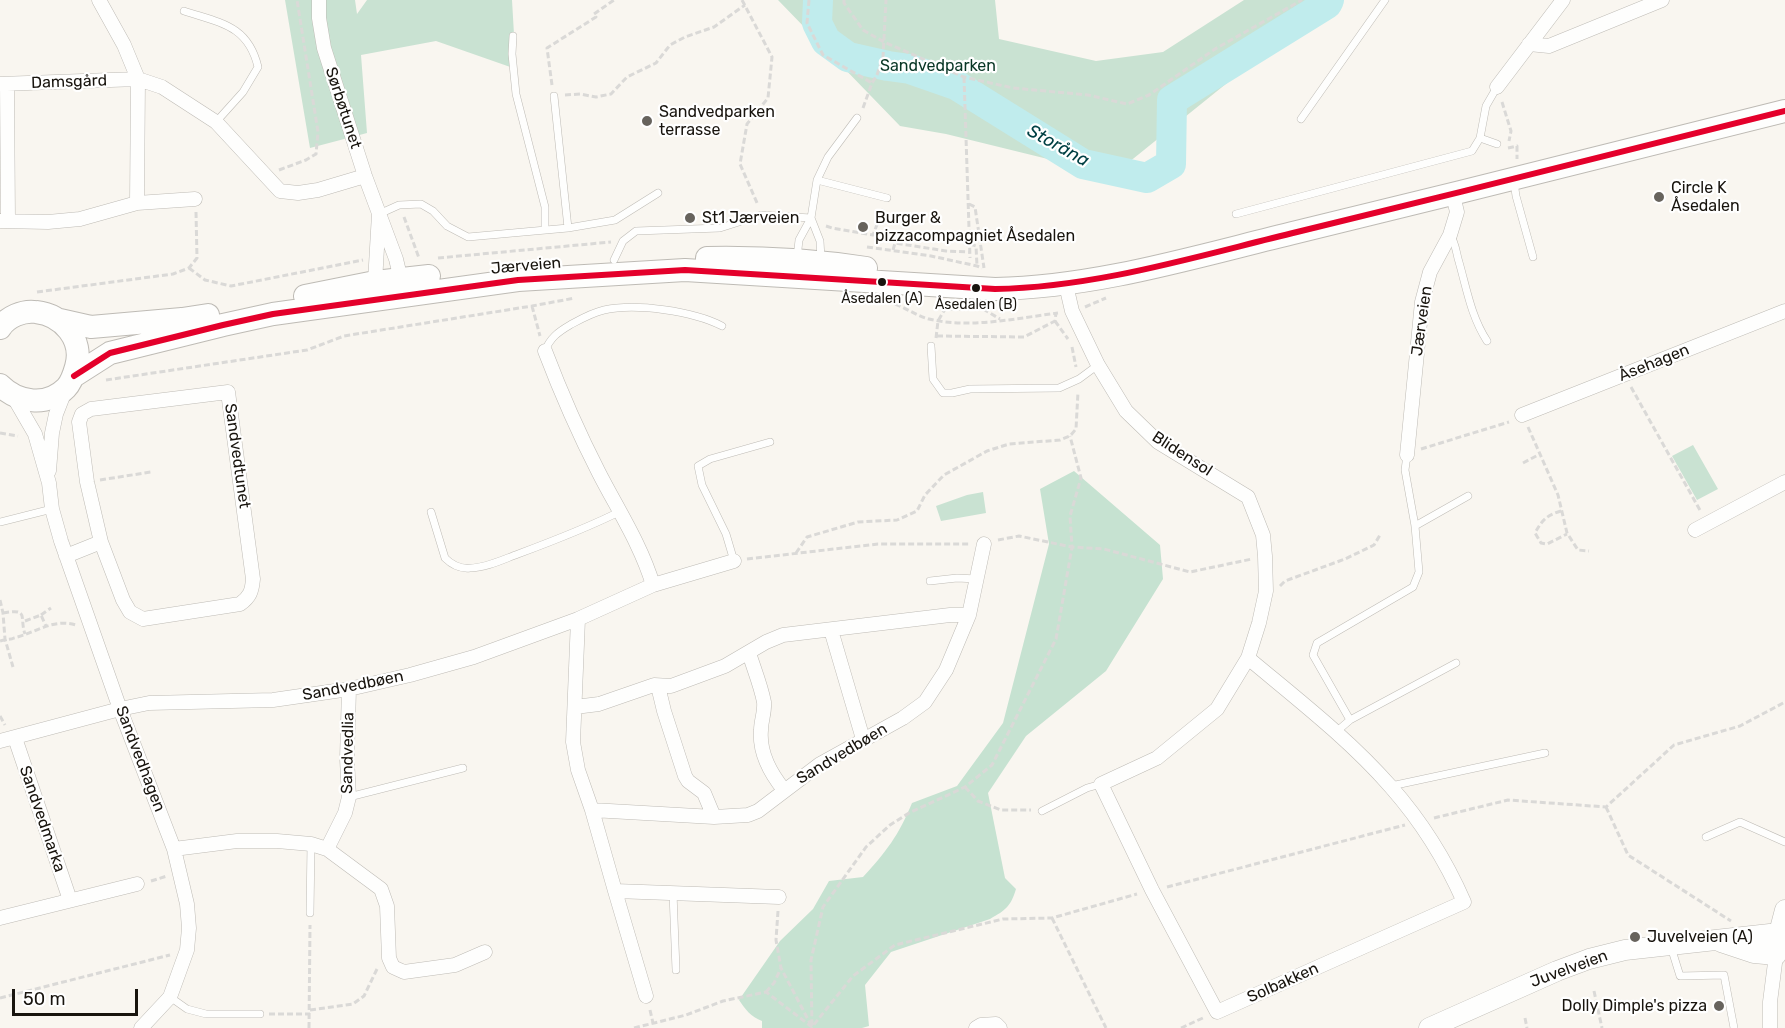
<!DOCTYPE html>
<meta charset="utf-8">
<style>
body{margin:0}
#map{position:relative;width:1785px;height:1028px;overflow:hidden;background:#f9f6f0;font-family:Rubik,sans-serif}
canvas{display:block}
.scale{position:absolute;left:12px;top:989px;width:126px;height:27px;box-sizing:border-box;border:3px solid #18140e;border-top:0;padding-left:8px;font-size:18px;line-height:21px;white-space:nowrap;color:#18140e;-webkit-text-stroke:4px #fff;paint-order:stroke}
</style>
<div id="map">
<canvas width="1785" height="1028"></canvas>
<div class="scale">50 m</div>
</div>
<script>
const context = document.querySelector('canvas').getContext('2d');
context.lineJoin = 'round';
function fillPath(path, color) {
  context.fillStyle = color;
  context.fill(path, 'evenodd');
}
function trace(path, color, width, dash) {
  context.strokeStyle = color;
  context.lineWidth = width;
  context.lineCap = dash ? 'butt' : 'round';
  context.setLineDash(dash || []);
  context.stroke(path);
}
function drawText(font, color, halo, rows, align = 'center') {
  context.font = font + ' Rubik,sans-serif';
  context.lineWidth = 4.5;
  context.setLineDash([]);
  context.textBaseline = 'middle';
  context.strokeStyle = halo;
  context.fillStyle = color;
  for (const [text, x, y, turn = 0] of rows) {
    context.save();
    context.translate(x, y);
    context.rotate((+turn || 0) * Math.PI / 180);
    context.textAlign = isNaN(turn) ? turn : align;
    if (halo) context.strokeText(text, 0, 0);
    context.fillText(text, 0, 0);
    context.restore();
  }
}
fillPath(new Path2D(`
 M285,0H355L357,14L367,0H512L516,69L436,41L361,55L367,133L310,148Z
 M778,0H995L999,39L1096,61L1163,52L1244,0H1330L1113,175L946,134L900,126Z
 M1693,445L1718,489L1697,500L1672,456Z
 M983,492L986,513L941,521L936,506L967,495Z`), '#c9e2d2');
fillPath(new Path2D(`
 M1074,471L1160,545L1163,579L1106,671L1026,736L988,793L1005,878L1016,889C1011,906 1006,910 990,919L891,952L865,985L869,1026L862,1028H762V1021C751,1017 745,1009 739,1000L780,941L813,909L829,881L863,877C886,852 899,835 912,803L957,786L1003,723L1049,544L1040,489Z`), '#c6e2d1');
trace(new Path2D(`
 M818,0L817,23L826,41L848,57L888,66L910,69L956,85L1083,164L1147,178L1171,164L1172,100L1327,4L1329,0`), '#c0eced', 30);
const lane = new Path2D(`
 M184,11C220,23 248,25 258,67L243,92L216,122
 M513,36L512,54L516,94L545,207V229
 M554,96L568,228
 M1301,119L1385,0
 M1480,138L1497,144
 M817,180L887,198
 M1514,182L1516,196L1533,257
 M379,214L399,205L421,204L433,211L447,226L468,237L568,228L615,220L658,193
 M1236,214L1472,151L1480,138L1486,106L1497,87
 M811,218L820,241L821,259
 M1450,235C1456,243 1456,253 1459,262C1467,290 1471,316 1487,341
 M797,258L799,240L811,218L817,180L828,157L857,118
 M614,260L623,241L636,231L720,228L761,215L811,218
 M931,346L933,379L943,393H952L970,389L1059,388L1079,379L1098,365
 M545,351C550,338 558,332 570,325C581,319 591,313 604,310C636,303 693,311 722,326
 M431,512L445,558C452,565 460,569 470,568C486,568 504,559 518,554C553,541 587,528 621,511
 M0,522L52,509
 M1415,526L1468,496
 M734,561L726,534L702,485L698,466L710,459L770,442
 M930,581L957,578L977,579
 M1350,720L1456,663
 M1336,732L1350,720L1313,655L1317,643L1413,587L1419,572L1415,526L1405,470L1407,455
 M1391,786L1545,753
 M349,797L463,768
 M1042,811L1087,788L1101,784
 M1706,837L1740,822L1785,842
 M673,893L676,970
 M310,913L311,844
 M1671,947L1680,976L1724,975L1734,1028
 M170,997L187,1009L206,1014H260`);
const street = new Path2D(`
 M99,0L124,45L138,79L137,203
 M319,0V18L324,48L365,176L396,259L401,280L398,284
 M1529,44L1549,46L1662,0
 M0,84L138,79L162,87L216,122L280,191L298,193L318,190L365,176
 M7,85L8,221
 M1497,87L1563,0
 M0,221L48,222L80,219L137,203L195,199
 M1066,285L1072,311L1098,365L1126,411L1158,442L1248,497L1263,535L1265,556L1266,591L1259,623L1248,658L1217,709L1157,758L1101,784L1152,890L1217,1012L1464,902C1446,861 1421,821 1391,787C1349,739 1297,699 1248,658
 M378,287L375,282L379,214
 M545,351C561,393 579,434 599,473C618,510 641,545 653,585
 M13,396L35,434L49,483L52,509L61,541L120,709L174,849L187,904L189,928L187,950L170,997L141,1028
 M1522,415L1785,311
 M1407,455L1422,302L1430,272L1450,235L1457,212L1453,195
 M49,471L52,433L56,414L65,391
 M1695,530L1785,482
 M66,556L101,542L87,482L79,422L82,414L91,409L228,392L253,579C252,591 250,597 240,604L143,619L130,612L123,600L101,542
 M578,619L573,742L578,770L592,810L615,891L779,897
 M831,630L863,739
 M749,653C754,669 761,686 764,702C765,712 761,721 761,730C759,752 771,774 784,790
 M658,686L664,711L685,776L688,781L704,793L714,817
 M575,707L599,704L654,685L671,686L725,666L766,642L783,635L950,615H969
 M15,738L70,900
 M0,741L120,709L149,703L273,700L349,689L410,675L474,657L578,619L653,585L734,561
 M592,810L714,817L748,815L758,811L820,764L903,718L925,702L946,670L969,615L984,544
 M174,849L237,841H277L311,844L327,849L381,889L387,906L389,958L393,967L404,972L455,965L485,952
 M327,849L345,813L349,797L347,759L349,689
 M615,891L646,996
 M0,918L137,884
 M976,1028L981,1025L996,1024L1000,1028
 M1770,1028V1002L1776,955`);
const secondary = new Path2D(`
 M1721,942L1754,953L1776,955L1779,933L1785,910
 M1429,1028L1557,971L1589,959L1625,950L1779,933`);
const primary = new Path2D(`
 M707,258C761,257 813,260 866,268
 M305,296L375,282L429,276
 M60,320L91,327L182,319L208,315
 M0,328C7,317 23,310 36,312C63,315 84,340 76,367C74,374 71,383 66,388C47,407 18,403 0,385
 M74,376L110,353L223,325L273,314L518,280L685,270L995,289C1098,287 1197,256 1297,232C1460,193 1622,151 1785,111`);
trace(lane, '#bebbb5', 8);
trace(street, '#bebbb5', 15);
trace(secondary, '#bebbb5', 21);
trace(primary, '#bebbb5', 24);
trace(new Path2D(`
 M742,0L772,57L768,98L747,124L740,164L758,205
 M809,0L807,23L823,55L872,83
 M844,0V3L863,30L884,42L964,77L1013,88L1088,95L1127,104L1149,95L1215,49L1302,0
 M964,77L970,258
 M552,85L547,48L596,17L594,14L614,0
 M565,95L580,94L596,97L611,94L627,77L656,63L670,45L685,37L714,27L745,5
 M1502,102L1511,131L1509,141
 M863,108L872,83L877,75L883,57L886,0
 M1508,148L1517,146V159
 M279,170L306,160L316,154L318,132L297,0
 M969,204L975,207L984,268
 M404,217L419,258
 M826,226L832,228L873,235L883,209
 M970,244L976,246L977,266
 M867,247L931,256L977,266L982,268
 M893,250L895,243L946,251L970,252
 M438,258L611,242
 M189,268L205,280L231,286L363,260
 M37,292L173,274L189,268L197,258L196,212
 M895,304C906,308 917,316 929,319C969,329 1018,318 1058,313
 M532,306L540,336
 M1085,307L1106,298
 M983,309L1000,319
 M1055,321L1068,339
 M937,336L1024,337L1055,321L1056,313
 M936,338L938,321L945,309H973
 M1072,347L1076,367
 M106,380L307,350L344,336L532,306L575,298
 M1631,387L1701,512
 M1528,427L1558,495L1567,533L1578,550L1589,551
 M0,433L18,436
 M1421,449L1509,422
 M1523,463L1540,454
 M100,480L151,472
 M1561,511C1547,515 1542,520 1535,533L1541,543L1547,544L1567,534
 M998,540L1019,536L1072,547L1104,549L1190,572L1252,559
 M796,553L807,537L858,522L897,520L917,511L925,495L944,475L987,451L1009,444L1060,440L1070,436L1076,429L1078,392
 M747,559L878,544H971
 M1280,586L1285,581L1345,559L1374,545L1380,535
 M0,600L3,613L5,639L13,667
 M3,613C30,608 19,617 25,634
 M41,615L51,608
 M25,621L41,615L46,626
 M0,641C5,639 10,640 14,638C35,633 53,618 76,625
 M0,716L5,725
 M965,787L978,801L1001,810H1031
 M1606,807L1628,855L1731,921
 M1434,818L1508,800L1606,807L1674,745L1740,726L1785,702
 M151,881L167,876
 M1167,887L1405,825
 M778,911L776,940L781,968L812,1027L811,960L823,907L866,847L890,825L909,813L965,787L992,765L1056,639L1072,547L1070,516L1081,478L1070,436
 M1052,918L1106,1028
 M1594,991L1602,1028
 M766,992L774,983L781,968
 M0,998L170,955
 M310,1010L353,1004L364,996L377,969
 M650,1010L653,1023
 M269,1014H310
 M1525,1018L1527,1028
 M309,1028L310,925
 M634,1028L686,1015L723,1001L766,992L812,1027L853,976L895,945L1003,919L1052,918L1137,894
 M1181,1028L1205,1017`), '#dad9d7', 3, [6, 3]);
trace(lane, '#fefefd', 7);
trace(street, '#fefefd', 14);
trace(secondary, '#fefefd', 20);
trace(primary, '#fefefd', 22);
trace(new Path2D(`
 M74,376L110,353L223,325L273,314L518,280L685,270L995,289C1098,287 1197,256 1297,232C1460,193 1622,151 1785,111`), '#e4002b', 6);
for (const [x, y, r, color] of [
 [647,121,6,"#67635d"],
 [1659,197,6,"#67635d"],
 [690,218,6,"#67635d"],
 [863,227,6,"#67635d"],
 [882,282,5,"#18140e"],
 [976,288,5,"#18140e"],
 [1635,937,6,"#67635d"],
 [1719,1006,6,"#67635d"]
]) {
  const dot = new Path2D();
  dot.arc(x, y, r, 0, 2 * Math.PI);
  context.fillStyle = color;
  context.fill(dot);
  trace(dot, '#fff', 2);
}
drawText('14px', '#18140e', '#fff', [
 ["Åsedalen (A)",882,299],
 ["Åsedalen (B)",976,305]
]);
drawText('16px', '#083625', '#fff', [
 ["Sandvedparken",938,66]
]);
drawText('16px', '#18140e', '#fff', [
 ["Damsgård",69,82,-2],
 ["Sørbøtunet",343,108,72],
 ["Jærveien",526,266,-5],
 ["Jærveien",1422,321,-82],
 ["Åsehagen",1654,363,-22],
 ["Blidensol",1182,454,33],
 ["Sandvedtunet",237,456,82],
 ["Sandvedbøen",353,686,-11],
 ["Sandvedlia",348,753,-89],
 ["Sandvedbøen",842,754,-31],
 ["Sandvedhagen",140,759,69],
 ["Sandvedmarka",42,819,71],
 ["Juvelveien",1569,969,-20],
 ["Solbakken",1283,983,-24]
]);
drawText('16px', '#18140e', '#fff', [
 ["Sandvedparken",659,112],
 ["terrasse",659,130],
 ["Circle K",1671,188],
 ["Åsedalen",1671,206],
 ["St1 Jærveien",702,218],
 ["Burger &",875,218],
 ["pizzacompagniet Åsedalen",875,236],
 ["Juvelveien (A)",1647,937],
 ["Dolly Dimple's pizza",1707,1006,"right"]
], 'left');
drawText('italic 18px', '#004044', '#fff', [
 ["Storåna",1058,146,29]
]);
</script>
